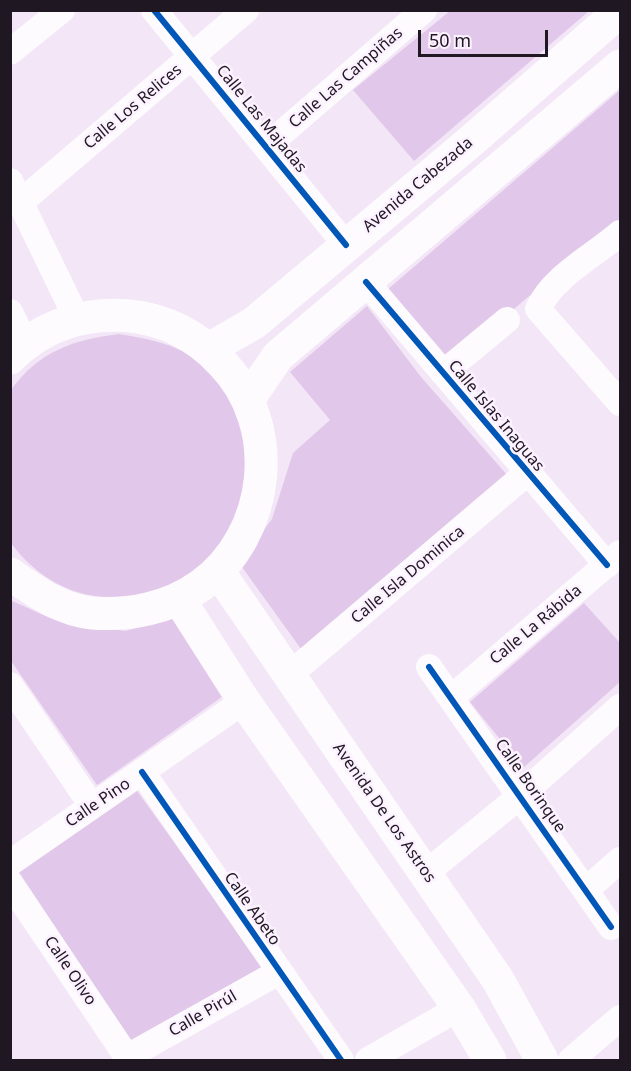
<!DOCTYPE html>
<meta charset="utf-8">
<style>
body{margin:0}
#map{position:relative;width:631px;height:1071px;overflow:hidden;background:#f3e6f7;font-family:"Noto Sans",sans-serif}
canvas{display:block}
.frame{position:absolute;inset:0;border:12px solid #1f1722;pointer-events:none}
.scale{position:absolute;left:418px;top:30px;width:130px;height:27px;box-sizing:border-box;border:3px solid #1f1722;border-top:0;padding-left:8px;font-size:18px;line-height:21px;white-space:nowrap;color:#1f1722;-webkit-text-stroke:4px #fcf2ff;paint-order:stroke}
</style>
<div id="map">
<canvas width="631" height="1071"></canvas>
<div class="frame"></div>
<div class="scale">50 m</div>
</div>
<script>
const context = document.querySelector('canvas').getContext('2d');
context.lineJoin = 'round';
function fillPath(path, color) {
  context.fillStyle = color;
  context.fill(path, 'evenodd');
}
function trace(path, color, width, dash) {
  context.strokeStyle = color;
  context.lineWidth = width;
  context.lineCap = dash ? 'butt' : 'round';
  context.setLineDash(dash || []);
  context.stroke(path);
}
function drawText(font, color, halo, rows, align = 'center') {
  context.font = font + ' "Noto Sans",sans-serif';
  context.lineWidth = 5;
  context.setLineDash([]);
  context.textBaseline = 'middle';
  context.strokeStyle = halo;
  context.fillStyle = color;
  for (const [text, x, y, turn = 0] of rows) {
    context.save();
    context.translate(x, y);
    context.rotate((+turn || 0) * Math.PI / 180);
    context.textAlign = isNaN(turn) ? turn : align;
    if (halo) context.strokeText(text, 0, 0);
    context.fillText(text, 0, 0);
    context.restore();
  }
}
fillPath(new Path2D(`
 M450,11H589L414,161L353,90Z
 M620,90V225L573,267L528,297L446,367L387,290Z
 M367,306L421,377L508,476L304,653L239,563L272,519L293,453L330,420L290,372Z
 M119,334C143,338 168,342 189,355C249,396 263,476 226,537C216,553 199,572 181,581C159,592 139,596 115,597C73,599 35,576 11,543V390C39,351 73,340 119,334Z
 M10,600L50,618L125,631L175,618L226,694L97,785L11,661Z
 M584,603L620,643V682L523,768L470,702Z
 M135,788L265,969L134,1047L17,869Z`), '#e1c7e9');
trace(new Path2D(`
 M154,10L346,245
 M10,52L62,10
 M267,146L424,10
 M10,181L77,319
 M21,202L246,10
 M620,233C594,256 553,276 538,309L620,403
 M366,282L607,565
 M10,312L25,343
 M443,373L507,320
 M429,667L611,927
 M288,676L527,473
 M10,685L92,806
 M452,697L620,553
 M142,772L341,1060
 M10,863L244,701
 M426,873L520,796L620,707
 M10,883L127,1057L126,1060
 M586,890L620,860
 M127,1057L279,972
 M368,1060L459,1008
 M571,1060L620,1018`), '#fdfbfe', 26);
trace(new Path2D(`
 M209,349L254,323L470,142L620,11
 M10,358C42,325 85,312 130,316C166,320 197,336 221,362C283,425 271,535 200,586C169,608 129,616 92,613C61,610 35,591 10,574
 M248,400L278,356L620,66
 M218,571L498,980L542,1060
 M179,599L244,701L459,1008L490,1060`), '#fdfbfe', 33);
trace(new Path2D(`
 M154,10L346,245
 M366,282L607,565
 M429,667L611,927
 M142,772L341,1060`), '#0057b8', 6);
drawText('16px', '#1f1722', '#fcf2ff', [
 ["Calle Las Campiñas",346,78,-41],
 ["Calle Los Relices",133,107,-40],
 ["Calle Las Majadas",261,119,51],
 ["Avenida Cabezada",418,185,-40],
 ["Calle Islas Inaguas",496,416,50],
 ["Calle Isla Dominica",408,575,-40],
 ["Calle La Rábida",536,625,-40],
 ["Calle Borinque",530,786,55],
 ["Calle Pino",98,803,-34],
 ["Avenida De Los Astros",384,813,55],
 ["Calle Abeto",252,909,55],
 ["Calle Olivo",70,971,56],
 ["Calle Pirúl",203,1014,-30]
]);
</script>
